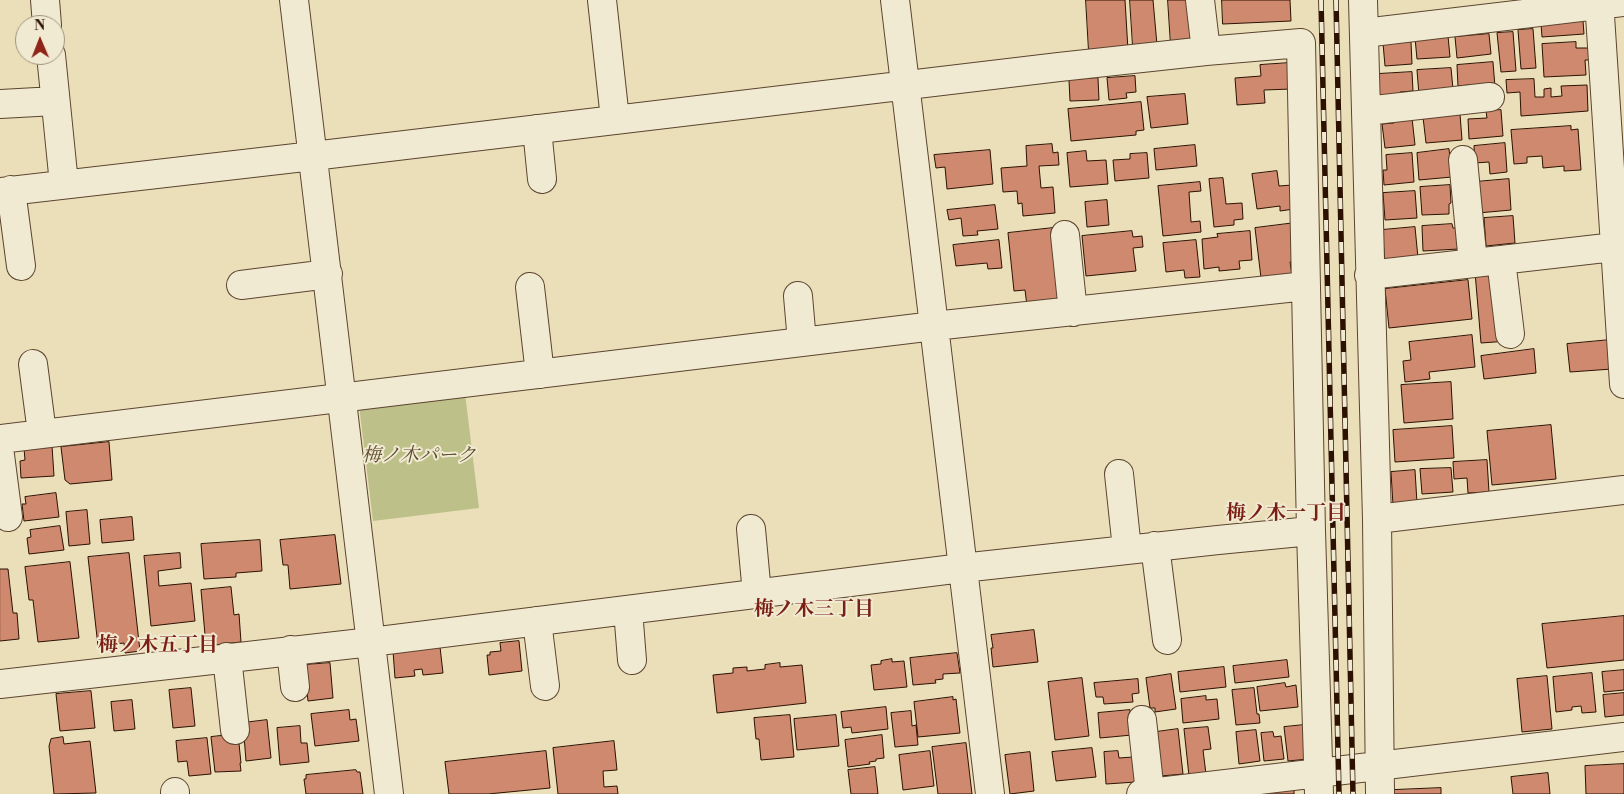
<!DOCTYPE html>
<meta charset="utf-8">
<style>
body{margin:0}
#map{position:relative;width:1624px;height:794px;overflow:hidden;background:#eadfb9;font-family:"Libre Bodoni",serif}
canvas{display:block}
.north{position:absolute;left:15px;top:15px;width:50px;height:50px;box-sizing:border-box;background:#f1ead2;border:1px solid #a2937e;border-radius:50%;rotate:359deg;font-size:14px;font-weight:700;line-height:20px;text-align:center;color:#2c1101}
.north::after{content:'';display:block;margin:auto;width:18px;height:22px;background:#8f2418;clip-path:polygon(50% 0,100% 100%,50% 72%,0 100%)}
</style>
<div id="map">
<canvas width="1624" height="794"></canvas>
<div class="north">N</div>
</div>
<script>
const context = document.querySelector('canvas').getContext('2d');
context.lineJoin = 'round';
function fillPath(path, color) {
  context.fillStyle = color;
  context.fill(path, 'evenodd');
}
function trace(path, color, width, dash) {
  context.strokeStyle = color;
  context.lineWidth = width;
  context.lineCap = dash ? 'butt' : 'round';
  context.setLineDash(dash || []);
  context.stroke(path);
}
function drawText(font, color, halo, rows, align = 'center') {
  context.font = font + ' "Libre Bodoni","Noto Serif JP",serif';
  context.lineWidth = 4;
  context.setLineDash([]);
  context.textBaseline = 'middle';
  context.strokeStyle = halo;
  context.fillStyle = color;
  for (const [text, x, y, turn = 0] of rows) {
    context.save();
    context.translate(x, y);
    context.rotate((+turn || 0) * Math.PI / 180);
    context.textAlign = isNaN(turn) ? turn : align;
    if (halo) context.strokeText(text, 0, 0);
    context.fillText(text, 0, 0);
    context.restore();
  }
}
fillPath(new Path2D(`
 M465,393L479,508L373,521L359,405Z`), '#bec08a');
const building = new Path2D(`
 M1086,0H1125L1128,50L1089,52Z
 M1130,0H1153L1157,45L1133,47Z
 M1168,0H1193L1196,44L1171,46Z
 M1222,0H1290L1291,21L1223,24Z
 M1583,21L1584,34L1542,37L1541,24Z
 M1533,29L1536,68L1521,69L1518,30Z
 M1513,32L1516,71L1501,72L1497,33Z
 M1489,34L1491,54L1457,58L1455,37Z
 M1448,36L1450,57L1417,59L1415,38Z
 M1411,42L1412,64L1385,66L1383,43Z
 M1576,42V48H1589L1590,60H1585L1586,75L1544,77L1542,44Z
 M1493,62L1495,87L1469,89V85L1458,86L1457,65Z
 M1289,63L1291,89L1264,90L1265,103L1237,105L1235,78L1261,76L1260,65Z
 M1451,68L1453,89L1419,95L1417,70Z
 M1412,72L1413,91L1400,92V97L1379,98L1378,74Z
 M1135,76L1136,92L1126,93L1127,98L1109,100L1107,78Z
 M1098,78L1099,100L1070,101L1069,80Z
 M1534,79L1535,97H1544V89L1551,88V97L1562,96L1561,86L1587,85L1588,111L1521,116L1520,92L1507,93L1506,80Z
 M1185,94L1188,124L1151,128L1147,97Z
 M1141,102L1144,130L1136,131V135L1071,141L1068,109Z
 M1501,110L1503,136L1469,139L1468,119L1487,118L1486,111Z
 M1460,114L1462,140L1426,143L1423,117Z
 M1412,118L1415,145L1385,148L1382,124L1394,123V120Z
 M1571,126V130L1578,129L1581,170L1564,171V166L1543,168L1542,156L1527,157V163L1514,164L1511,130Z
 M1505,143L1507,172L1490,174L1489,162L1475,163L1474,146Z
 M1052,144L1053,153L1058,152L1059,165L1039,166L1041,188L1053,187L1055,213L1023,216L1022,203L1018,204L1017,191L1003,192L1001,168L1027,166L1026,146Z
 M1195,145L1197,166L1156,170L1154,149Z
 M1449,149L1452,177L1419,180L1417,153Z
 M990,150L993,184L947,189L945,167L936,168L934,155Z
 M1086,151L1087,161L1106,160L1108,184L1070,187L1067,153Z
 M1147,153L1149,178L1115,181L1113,160L1130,159V154Z
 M1412,153L1414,182L1384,185L1383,170H1387L1386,155Z
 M1277,171L1279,186L1292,185L1294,209L1280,211V206L1257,209L1252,174Z
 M1223,178L1226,204L1242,203L1243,219L1234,220V225L1214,227L1209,179Z
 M1509,179L1511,210L1478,213L1475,182Z
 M1200,182L1201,191L1189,192L1191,222L1200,221L1201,232L1163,236L1158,186Z
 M1450,185L1451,203L1449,204V214L1422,215L1420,187Z
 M1415,191L1417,218L1385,220L1383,193Z
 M1107,200L1109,225L1087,227L1085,202Z
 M995,205L998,229L977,231L978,235L963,236L961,218L949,220L947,210Z
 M1513,216L1515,243L1486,246L1484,218Z
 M1295,223V261L1290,262L1292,275L1261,278L1255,228Z
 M1452,224L1453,228H1457L1459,249L1423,251L1422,226Z
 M1415,227L1418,258L1385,262L1382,230Z
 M1053,228L1060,303L1027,306L1025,290L1014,291L1008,233Z
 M1132,231L1133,237L1142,236L1143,247L1133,248L1136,271L1086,276L1082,236Z
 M1250,231L1252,260L1239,261L1240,269L1219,271V267L1204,269L1202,239L1218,237L1217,234Z
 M999,240L1002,268L988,269L987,263L956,266L953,245Z
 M1196,240L1200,277L1185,278L1184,270L1166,272L1163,243Z
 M1501,270L1508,341L1481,343L1475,272Z
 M1468,280L1472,319L1389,328L1385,289Z
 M1472,335L1475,367L1429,372L1430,379L1405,382L1403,361L1411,360L1409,342Z
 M1610,340L1612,369L1570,372L1567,344Z
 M1534,349L1536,373L1484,379L1481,356Z
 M1451,382L1453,419L1404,423L1401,385Z
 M1551,425L1556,479L1492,485L1487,431Z
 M1452,426L1454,458L1395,462L1393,430Z
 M109,442L112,480L70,484L65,480L61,447Z
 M52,446L54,476L21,478L20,461L25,460L24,448Z
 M1487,460L1489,492L1468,493L1467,478L1454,479L1453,462Z
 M1451,468L1453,492L1422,494L1420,469Z
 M1415,470L1417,503L1393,505L1391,472Z
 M56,493L59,517L24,521L22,504H26L25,497Z
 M87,510L90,544L69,546L66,512Z
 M132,517L134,540L102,543L100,520Z
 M60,526L64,550L29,554L27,538L31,537L30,530Z
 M335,535L341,584L290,589L288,565H283L280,540Z
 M260,540L262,571L236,573V577L204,579L201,544Z
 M129,553L140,651L125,653L124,643L98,646L88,557Z
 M180,553L181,568L158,571L159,586L191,583L195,621L151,626L144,556Z
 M70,562L79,638L38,642L33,600H29L25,567Z
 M0,569H8L13,613H17L19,639L0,641Z
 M231,587L234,615L239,614L241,642L206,646L201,590Z
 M1624,616V660L1547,668L1542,624Z
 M1034,630L1038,662L993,667L991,648H993L991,635Z
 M519,641L522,671L489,675L487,655H490V652L501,651L500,643Z
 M440,647L443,673L423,675L422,669L414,670L415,676L395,678L393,651Z
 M957,653L960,673L943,674V679L935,680L936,683L913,685L910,658Z
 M892,659V662L904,661L907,687L874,690L871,665L881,664V661Z
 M1287,660L1289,677L1235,683L1233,666Z
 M330,663L333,698L308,701L304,665Z
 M780,663V667L802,665L806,703L717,713L713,675L733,673V668L747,667V671L765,669V665Z
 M1224,667L1226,687L1180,692L1178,672Z
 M1624,670V690L1604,692L1602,672Z
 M1592,673L1596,712L1582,713L1581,706L1572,707V710L1556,712L1553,677Z
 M1171,674L1176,709L1155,712V708H1150L1146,678Z
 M1547,676L1552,729L1522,732L1517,679Z
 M1082,678L1089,736L1055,740L1048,682Z
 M1138,679L1139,693L1132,694L1133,702L1104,704L1103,697H1096L1094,683Z
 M1285,683L1286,687L1296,685L1298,707L1260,711L1257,687Z
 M191,688L195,726L173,728L169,690Z
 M1254,688L1257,714H1259L1260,723L1236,725L1232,690Z
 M91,691L95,728L60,731L56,694Z
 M1624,693V715L1605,717L1603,695Z
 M1206,696V700L1217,699L1219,719L1183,723L1181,699Z
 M953,697V700L956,699L960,733L918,737L914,702Z
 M132,700L135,729L114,731L111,702Z
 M886,707L888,729L852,733L851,727L843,728L841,712Z
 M349,710L350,720L356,719L359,741L315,746L311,714Z
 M1130,710L1132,735L1100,738L1098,713Z
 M911,711L912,726L916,725L918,745L895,747L891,713Z
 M790,715L794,757L761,760L759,739H756L754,718Z
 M836,715L839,746L797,750L794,719Z
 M267,720L271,758L246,761L243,723Z
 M1304,725L1308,759L1288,761L1284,727Z
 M300,726L301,743H307L309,762L280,765L277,728Z
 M1208,727L1211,749L1203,750L1206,774L1189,776L1184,729Z
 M1178,729L1183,774L1161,776L1156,732Z
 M1256,730L1260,761L1239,764L1236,732Z
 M1273,732L1274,737L1281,736L1284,759L1264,761L1261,733Z
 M238,734L241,763H240L241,771L215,772L211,737Z
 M882,735L884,758L876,759V761L869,762L870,764L848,767L845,740Z
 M63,737L64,744L90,741L96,793L54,794L49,746L51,739Z
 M207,738L211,774L189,776L187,761L178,762L176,741Z
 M614,741L617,770L603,771L604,787L617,786L618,794H558L553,748Z
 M966,743L972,794H938L932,747Z
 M1092,748L1096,777L1056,781L1052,752Z
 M546,751L550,788L488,794H449L445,762Z
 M930,751L934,786L903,790L899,755Z
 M1118,751L1119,758L1133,757L1136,782L1106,784L1104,752Z
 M1030,752L1034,791L1010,794L1005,755Z
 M1624,764V794H1586L1585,766Z
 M875,767L878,794H851L848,770Z
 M356,770L357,772H360L363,794H306L304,779H306V775Z
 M1548,773L1550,794H1513L1511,777Z
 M1294,787V794H1253Z
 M1441,788V794H1394V790Z`);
fillPath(building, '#cf896e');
trace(building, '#2c1101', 1);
const minor = new Path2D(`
 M45,0L47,25
 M294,0L389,794
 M602,0L615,119
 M895,0L990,794
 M1200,0L1206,51
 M1363,0L1377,519L1380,794
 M1599,0L1624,384
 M1364,33L1624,2
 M51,55L64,184
 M0,104L55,101
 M1366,111L1490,97
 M537,129L542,179
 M1463,160L1473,263
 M11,190L21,266
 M0,192L313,156L1059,67L1206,51L1301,43L1311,531L1319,794
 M1065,235L1073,312
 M1501,260L1510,334
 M1369,275L1624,246
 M241,285L328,274
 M530,287L540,374
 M798,296L802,342
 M33,364L42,433
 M0,439L934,326L1306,286
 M0,455L8,517
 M1119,474L1127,549
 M1377,519L1624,490
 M751,529L757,594
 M1155,546L1167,640
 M628,610L632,660
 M537,621L545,686
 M291,650L295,687
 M227,657L235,730
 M0,684L371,642L962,568L1218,540L1311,531
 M1142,720L1150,793
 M175,792V794
 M1141,794L1624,737`);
trace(minor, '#5c442f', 30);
trace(minor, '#f1ead2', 28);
const rail = new Path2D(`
 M1321,0L1339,794
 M1336,0L1353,794`);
trace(rail, '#2c1101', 5.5);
trace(rail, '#f1ead2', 4, [11]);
drawText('italic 19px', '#5f4e31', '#f1ead2', [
 ["梅ノ木パーク",419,456]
]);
drawText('bold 20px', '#7a1f14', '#f1ead2', [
 ["梅ノ木一丁目",1286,514],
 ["梅ノ木三丁目",814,610],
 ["梅ノ木五丁目",158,646]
]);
</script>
